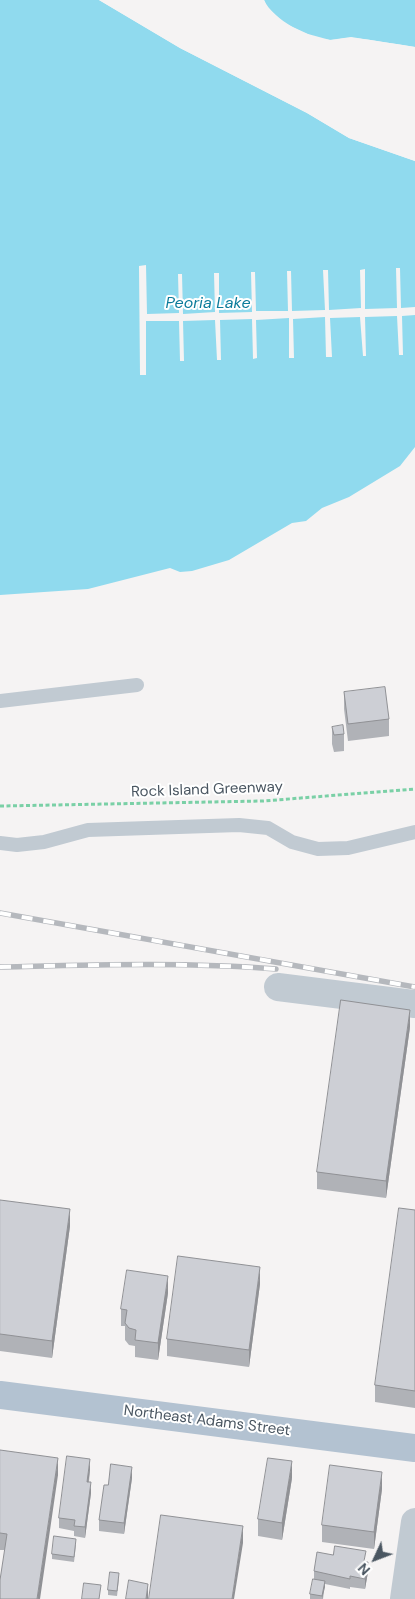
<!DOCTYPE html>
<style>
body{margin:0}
#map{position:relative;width:415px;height:1599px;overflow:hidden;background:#f5f3f3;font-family:"DM Sans",sans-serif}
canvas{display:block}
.north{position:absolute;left:350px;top:1534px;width:50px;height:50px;-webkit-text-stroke:4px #fff;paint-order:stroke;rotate:227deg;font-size:14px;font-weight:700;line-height:20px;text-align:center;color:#4a5661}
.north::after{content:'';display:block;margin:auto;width:18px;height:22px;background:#4a5661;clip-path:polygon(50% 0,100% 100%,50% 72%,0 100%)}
</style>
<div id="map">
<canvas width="415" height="1599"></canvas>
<div class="north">N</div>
</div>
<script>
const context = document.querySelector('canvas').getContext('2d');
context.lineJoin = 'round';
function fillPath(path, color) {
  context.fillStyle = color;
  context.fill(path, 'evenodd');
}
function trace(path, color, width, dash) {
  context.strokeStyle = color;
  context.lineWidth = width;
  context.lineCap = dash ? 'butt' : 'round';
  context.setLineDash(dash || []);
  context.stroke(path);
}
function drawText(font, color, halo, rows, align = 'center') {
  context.font = font + ' "DM Sans",sans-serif';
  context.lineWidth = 4;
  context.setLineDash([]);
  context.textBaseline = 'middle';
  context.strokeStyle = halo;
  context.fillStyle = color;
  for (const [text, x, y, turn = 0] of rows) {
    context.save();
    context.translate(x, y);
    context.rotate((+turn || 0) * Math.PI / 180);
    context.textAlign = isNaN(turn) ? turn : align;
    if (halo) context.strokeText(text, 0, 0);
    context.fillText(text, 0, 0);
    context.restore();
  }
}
fillPath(new Path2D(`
 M0,0H99L180,48L307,113L349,138L415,161V447L400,466L349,497L322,508L306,521L292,523L229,560L192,571L180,572L170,568L88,589L0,595Z
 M264,0H415V47C395,44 374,40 354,38C346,37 339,40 331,40C310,39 273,20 264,0Z`), '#90daee');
fillPath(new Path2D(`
 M99,0H104L181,46L308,111L350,136L415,158V161L349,138L307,113L180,48Z
 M261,0H264L267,7L284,23L308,34L330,40L351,37L415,47V50L351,40L330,42L307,36L283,25L265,9Z
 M146,265L147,314L179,313L178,274H182L183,314L215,312L214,273H219V313L252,312L251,272H255L256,311H288L287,271H291L292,311L325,310L323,270H328L329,310L361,308L360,270L365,269V309L397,308L396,268H400L401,308L415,307V315L402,316L403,355H399L397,316L365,317L366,356H363L360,317L330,318L332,357H326L325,317L293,319L294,358H289V318L256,320L257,358L253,359L252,319L220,320L221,360H217L215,320L183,321L184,361H180L179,321H146V375H140L139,266Z`), '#f5f3f3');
trace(new Path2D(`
 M0,806L263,801L415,789`), '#7ad0a6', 3, [4, 2.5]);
trace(new Path2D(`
 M0,701L137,685
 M0,843L17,845L44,842L88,830L239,825L268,828L292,842L318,849L348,848L415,832`), '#c1cad2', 14);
trace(new Path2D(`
 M278,987L415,1004`), '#c1cad2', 28);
trace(new Path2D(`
 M404,1599L415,1522`), '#c1cad2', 28);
trace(new Path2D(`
 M0,1395L415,1448`), '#b3c2d1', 28);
const rail = new Path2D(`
 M0,913L415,987
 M0,967C92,965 184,962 276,969`);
trace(rail, '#b5b8bd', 5.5);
trace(rail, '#fff', 4, [11]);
fillPath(new Path2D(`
 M344,692L389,719V736L348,741L344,709Z
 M332,727L344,734V751L334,752L332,744Z
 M410,1027L386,1198L317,1189V1172Z
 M0,1200L70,1226L52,1358L0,1351Z
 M415,1210V1408L375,1402V1385Z
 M260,1284L249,1367L167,1356V1339Z
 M168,1293L158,1360L135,1357V1346L129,1345L125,1340V1326H121V1309Z
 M0,1450L58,1475L4,1550H0Z
 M90,1470L89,1482L91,1493L85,1538L74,1536V1531L59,1528V1518Z
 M132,1478L124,1534L99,1531V1520L108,1485Z
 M292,1478L282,1540L258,1536V1519Z
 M382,1489L374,1549L322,1542V1525Z
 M76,1545L74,1562L52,1559V1554Z
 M366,1562L368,1572L365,1589L350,1587V1589L325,1584L323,1599H310V1594L314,1580V1571Z
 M119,1579L117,1596L108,1595V1590Z`), '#b0b2b7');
fillPath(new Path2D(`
 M410,1010V1027L386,1198V1181Z
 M70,1209V1226L52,1358V1341Z
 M260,1267V1284L249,1367V1350Z
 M168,1276V1293L158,1360V1343Z
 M58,1458V1475L40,1599H37Z
 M90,1459V1470L87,1492V1482Z
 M292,1461V1478L282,1540V1523Z
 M132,1467V1478L124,1534V1523Z
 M382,1472V1489L374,1549V1532Z
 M91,1482V1493L85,1538V1527Z
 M243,1526V1543L234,1599H232Z
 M368,1562V1572L365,1589V1579Z
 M325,1581V1587L322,1599V1596Z
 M148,1584V1599H146Z`), '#909195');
const building = new Path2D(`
 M385,687L389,719L348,724L344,692Z
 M343,725L344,734L334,735L332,727Z
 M341,1000L410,1010L386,1181L317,1172Z
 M0,1200L70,1209L52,1341L0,1334Z
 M399,1208L415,1210V1391L375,1385Z
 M178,1256L260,1267L249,1350L167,1339Z
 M127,1270L168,1276L158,1343L135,1340L136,1330L129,1328L125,1323L127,1310L121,1309Z
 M0,1450L58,1458L37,1599H0V1580L7,1534L0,1533Z
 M67,1456L90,1459L87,1482H91L85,1527L74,1526L75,1520L59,1518Z
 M268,1458L292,1461L282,1523L258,1519Z
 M111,1464L132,1467L124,1523L99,1520L104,1485H108Z
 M330,1465L382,1472L374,1532L322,1525Z
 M161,1515L243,1526L232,1599H149Z
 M54,1536L76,1539L74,1557L52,1554Z
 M335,1546L366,1551L364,1561L368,1562L365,1579L350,1576V1579L314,1571L317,1552L333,1555Z
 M110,1572L119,1573L117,1591L108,1590Z
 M313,1579L325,1581L322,1596L310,1594Z
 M129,1580L148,1584L146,1599H126Z
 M84,1583L101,1585L99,1599H82Z`);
fillPath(building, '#cdcfd5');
trace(building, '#909195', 1);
drawText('15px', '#4a5661', '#fff', [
 ["Rock Island Greenway",207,790,-2],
 ["Northeast Adams Street",207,1421,7]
]);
drawText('italic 16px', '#0c7c9b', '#fff', [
 ["Peoria Lake",208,304]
]);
</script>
